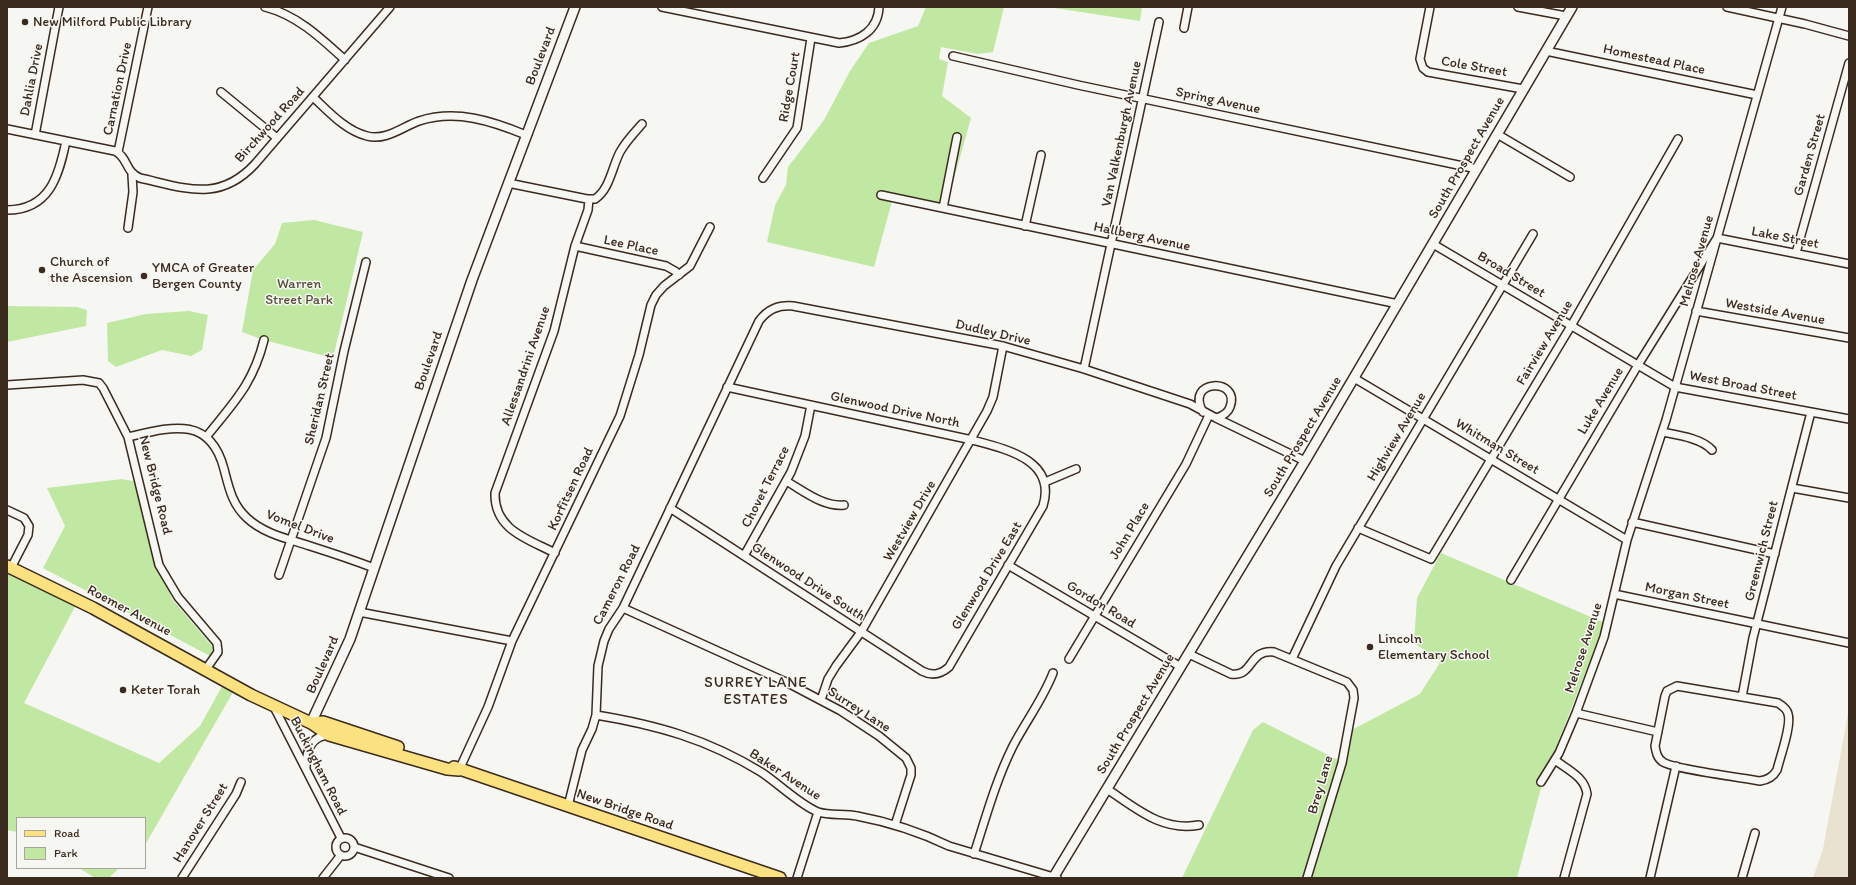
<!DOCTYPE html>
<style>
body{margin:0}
#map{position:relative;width:1856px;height:885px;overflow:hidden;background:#f6f6f2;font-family:Itim,sans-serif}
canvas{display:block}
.frame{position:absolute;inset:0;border:8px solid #3b2a1e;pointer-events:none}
.legend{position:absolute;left:16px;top:817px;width:130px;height:52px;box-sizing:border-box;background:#f6f6f2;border:1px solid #aba49d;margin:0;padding:5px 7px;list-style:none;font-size:12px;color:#3b2a1e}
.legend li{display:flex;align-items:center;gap:8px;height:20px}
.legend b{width:20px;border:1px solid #aba49d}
</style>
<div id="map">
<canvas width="1856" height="885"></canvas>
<div class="frame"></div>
<ul class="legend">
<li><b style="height:5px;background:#fbe180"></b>Road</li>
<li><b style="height:11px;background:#c0e8a3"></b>Park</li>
</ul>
</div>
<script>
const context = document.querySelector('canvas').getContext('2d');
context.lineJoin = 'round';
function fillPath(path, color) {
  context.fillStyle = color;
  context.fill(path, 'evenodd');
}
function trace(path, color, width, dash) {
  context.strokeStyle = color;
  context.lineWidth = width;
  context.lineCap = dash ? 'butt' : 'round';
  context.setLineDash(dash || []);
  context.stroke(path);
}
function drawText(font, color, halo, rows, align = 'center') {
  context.font = font + ' Itim,sans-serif';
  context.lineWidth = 3;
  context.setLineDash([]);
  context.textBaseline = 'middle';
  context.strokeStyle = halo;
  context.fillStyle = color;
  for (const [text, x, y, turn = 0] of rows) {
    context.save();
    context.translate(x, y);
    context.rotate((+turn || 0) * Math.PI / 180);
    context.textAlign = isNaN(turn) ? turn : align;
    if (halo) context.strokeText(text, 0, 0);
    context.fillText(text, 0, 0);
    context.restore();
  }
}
fillPath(new Path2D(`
 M1849,708V878H1813L1823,849Z`), '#e9e2d1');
fillPath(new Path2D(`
 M926,7H1004L993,52L978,54L941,47L939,59L948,62L942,96L971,118L946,207L894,194L874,267L767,242L775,205L786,185L788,167L824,120L850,71L869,43L918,26Z
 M1048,7H1142L1140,21Z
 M314,220L363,232L333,358L264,340L242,332L253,270L275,244L282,223Z
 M7,306L77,307L87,310L86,326L7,342Z
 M189,311L208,315L202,350L191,356L162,350L116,367L108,361L107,323L146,314Z
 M122,479L138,482L159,565L172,599L212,646L213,654L210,656L43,568L65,526L47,488Z
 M1441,553L1605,623L1543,780L1517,878H1182L1253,730L1263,722L1338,760L1346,733L1420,694L1441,661L1414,643L1417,598Z
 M7,566L78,601L24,703L159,763L200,726L225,681L236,687L145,845V818H17V832L7,830Z
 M79,868H119L109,878H95Z`), '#c0e8a3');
const minor = new Path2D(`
 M265,7C297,15 321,38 345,60
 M662,7L839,43C860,41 878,30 879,7
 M1430,7L1420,59L1423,68L1428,72L1523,89
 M1518,7L1566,16
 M1727,7L1805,24L1849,36
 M1184,28L1188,7
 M1546,51L1757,95
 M953,56L1078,85L1477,169
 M221,92L277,138
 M313,97C329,112 346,131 367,136C386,141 402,127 419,121C456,109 492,121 526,135
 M7,129L115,151C128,157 125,172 140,178C185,188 219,203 255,164L390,7
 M1497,134L1570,177
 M35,135L59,7
 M118,152L148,7
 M763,178L797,128L811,38
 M508,183L587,199H595C610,189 612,167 620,152C626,141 634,133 642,124
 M881,195L1398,304
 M943,208L957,137
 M7,210C50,210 59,175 66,141
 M1025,226L1041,155
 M128,228L133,192L132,175
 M1433,244L1675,387L1849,419
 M575,246L666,266L675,271L679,275
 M1796,253L1849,63
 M1696,311L1849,338
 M1084,369L1159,22
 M1354,378L1627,540
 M7,385L83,380L99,383L103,388L128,437L159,565L178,597L217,643L218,652L206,669
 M1216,418L1305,461
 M1662,432C1677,435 1701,438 1712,450
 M207,436C234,402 253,384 264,340
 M128,437C171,427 210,415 224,469C229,488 232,504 247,518C264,534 289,539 310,546C332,553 353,560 374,568
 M786,481C804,491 823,507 844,505
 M1045,482L1076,469
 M1792,488L1849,498
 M670,508L922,671C932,676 940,675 949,667L1043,506C1057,460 1006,449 972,440L727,387
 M7,510L24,518L29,526L28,535L11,568
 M1632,522L1775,554
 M1358,528L1431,559L1571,326L1678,139
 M555,553C528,539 494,530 495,493L554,331L575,246L588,210L589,199
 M744,556L791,472L805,436L811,405
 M1008,565L1181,667
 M279,575L326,438L344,351L366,262
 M1511,580L1638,365L1717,238L1849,264
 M1614,594L1849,643
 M623,608L786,682L841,711L879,736L906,758L911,768V775L895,825
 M359,612L512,641
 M1189,654L1231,674C1254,677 1248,649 1274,652L1347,682L1353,690L1354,698L1342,763L1307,878
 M1069,659L1186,464L1209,415
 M1292,659L1336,566L1533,234
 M1677,686L1778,703C1782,706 1787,708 1788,714C1792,725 1780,757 1777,770C1773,777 1768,780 1760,781C1744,778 1673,769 1663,762C1657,758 1656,752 1655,746L1665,696L1667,691Z
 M1742,697L1753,638L1811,412
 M821,700L828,679L836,666L861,632L987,411L993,397L1003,346
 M273,705L341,838
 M1576,713L1658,732
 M596,715C657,725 707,739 761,772C778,783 800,805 818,812C830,816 845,813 857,816C889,822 920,832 949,846L1057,878
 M1555,760C1568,770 1585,777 1587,794L1564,878
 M306,768C306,752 310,736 329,735
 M459,770L488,707L512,641L620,416L639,355L651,305L656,295L664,286L690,266L710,227
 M1541,782L1559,753L1576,713L1604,637L1627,540L1666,420L1782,7
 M1107,789C1136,808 1162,832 1199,825
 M568,806L582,750L592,729L596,715L598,666L604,641L609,629L623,608L759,321C768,309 778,305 793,306L1003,346L1084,369L1190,404L1216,418C1223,416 1228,413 1230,407C1241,377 1184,379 1203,412
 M336 847a9 9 0 1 1 18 0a9 9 0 1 1-18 0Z
 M354,847L449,878
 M974,854C986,817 996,780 1013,746C1026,721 1043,699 1053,673
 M182,878L236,794L241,782
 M323,878L341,855
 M797,878L818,812
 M1650,878L1676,766
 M1742,878L1755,833`);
const tertiary = new Path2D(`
 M311,723L350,639L472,280L575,7
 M1053,878L1305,461L1572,7`);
const primary = new Path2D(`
 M7,566L93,608L251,695L311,723L329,735L447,769L459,770
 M311,723L323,722L398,747
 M454,767L780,878`);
trace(minor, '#3b2a1e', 10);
trace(tertiary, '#3b2a1e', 12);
trace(primary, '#3b2a1e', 14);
trace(minor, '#f6f6f2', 7);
trace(tertiary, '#f6f6f2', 9);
trace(primary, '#fbe180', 11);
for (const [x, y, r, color] of [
 [25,22,4,"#3b2a1e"],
 [42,270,4,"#3b2a1e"],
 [144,276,4,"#3b2a1e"],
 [1370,647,4,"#3b2a1e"],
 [123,690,4,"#3b2a1e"]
]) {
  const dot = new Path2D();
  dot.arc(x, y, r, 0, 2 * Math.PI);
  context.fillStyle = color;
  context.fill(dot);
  trace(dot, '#f6f6f2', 1.5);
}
drawText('14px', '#3b2a1e', '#f6f6f2', [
 ["New Milford Public Library",33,22],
 ["Church of",50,262],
 ["the Ascension",50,278],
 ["YMCA of Greater",152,268],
 ["Bergen County",152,284],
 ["Lincoln",1378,639],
 ["Elementary School",1378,655],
 ["Keter Torah",131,690]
], 'left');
drawText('14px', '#3b2a1e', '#f6f6f2', [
 ["Boulevard",541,56,-69],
 ["Homestead Place",1654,60,12],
 ["Cole Street",1474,67,10],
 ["Dahlia Drive",32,80,-79],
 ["Ridge Court",790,87,-80],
 ["Carnation Drive",118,89,-78],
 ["Spring Avenue",1218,101,12],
 ["Birchwood Road",270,125,-48],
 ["Van Valkenburgh Avenue",1122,134,-78],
 ["Garden Street",1810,155,-74],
 ["South Prospect Avenue",1467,158,-60],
 ["Hallberg Avenue",1142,237,12],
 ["Lake Street",1785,238,11],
 ["Lee Place",631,246,12],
 ["Melrose Avenue",1697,261,-74],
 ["Broad Street",1511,275,31],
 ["Westside Avenue",1775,312,10],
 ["Dudley Drive",993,333,13],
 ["Fairview Avenue",1545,343,-59],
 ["Boulevard",429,361,-71],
 ["Allessandrini Avenue",526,366,-71],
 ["West Broad Street",1743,386,11],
 ["Sheridan Street",320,399,-77],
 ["Luke Avenue",1601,401,-59],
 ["Glenwood Drive North",895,410,12],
 ["South Prospect Avenue",1303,437,-59],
 ["Highview Avenue",1397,437,-59],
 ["Whitman Street",1497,447,31],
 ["New Bridge Road",155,485,76],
 ["Chovet Terrace",766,487,-63],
 ["Korfitsen Road",571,489,-65],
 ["Westview Drive",910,521,-60],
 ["Vomel Drive",300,527,21],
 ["John Place",1130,531,-59],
 ["Greenwich Street",1762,551,-76],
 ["Glenwood Drive East",987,576,-59],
 ["Glenwood Drive South",808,582,33],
 ["Cameron Road",617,585,-63],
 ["Morgan Street",1687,596,12],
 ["Gordon Road",1101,605,31],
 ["Roemer Avenue",129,611,28],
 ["Melrose Avenue",1584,648,-72],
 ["Boulevard",323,665,-66],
 ["Surrey Lane",859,710,33],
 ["South Prospect Avenue",1136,714,-59],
 ["Buckingham Road",318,766,63],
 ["Baker Avenue",785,775,33],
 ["Brey Lane",1321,785,-74],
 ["New Bridge Road",625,810,19],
 ["Hanover Street",201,823,-58]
]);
drawText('14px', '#565039', '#f6f6f2', [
 ["Warren",299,284],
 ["Street Park",299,300]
]);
context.letterSpacing = '1px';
drawText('15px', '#3b2a1e', '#f6f6f2', [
 ["SURREY LANE",756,683],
 ["ESTATES",756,700]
]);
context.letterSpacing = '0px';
</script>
